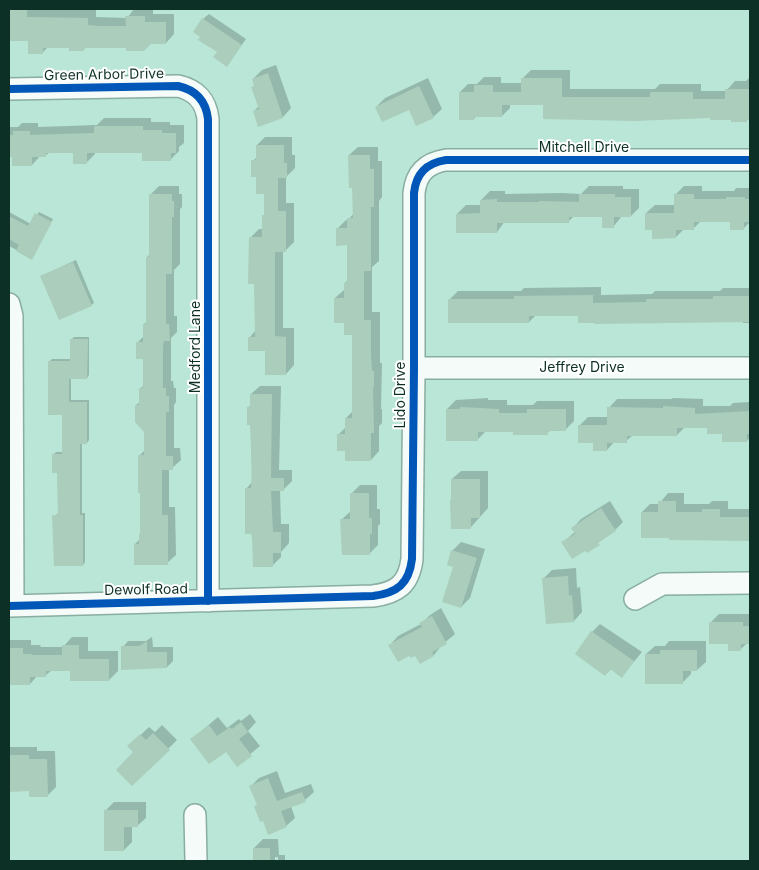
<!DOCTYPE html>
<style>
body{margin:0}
#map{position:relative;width:759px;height:870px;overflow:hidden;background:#b9e6d6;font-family:Inter,sans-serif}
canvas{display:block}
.frame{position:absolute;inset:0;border:10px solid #0d3026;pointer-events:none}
</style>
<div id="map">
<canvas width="759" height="870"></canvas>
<div class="frame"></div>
</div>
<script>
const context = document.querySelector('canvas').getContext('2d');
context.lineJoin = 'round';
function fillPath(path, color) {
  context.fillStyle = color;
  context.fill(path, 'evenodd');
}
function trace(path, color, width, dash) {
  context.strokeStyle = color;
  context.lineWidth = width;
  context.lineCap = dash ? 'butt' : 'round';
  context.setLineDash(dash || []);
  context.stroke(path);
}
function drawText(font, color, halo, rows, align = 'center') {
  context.font = font + ' Inter,sans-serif';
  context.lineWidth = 4;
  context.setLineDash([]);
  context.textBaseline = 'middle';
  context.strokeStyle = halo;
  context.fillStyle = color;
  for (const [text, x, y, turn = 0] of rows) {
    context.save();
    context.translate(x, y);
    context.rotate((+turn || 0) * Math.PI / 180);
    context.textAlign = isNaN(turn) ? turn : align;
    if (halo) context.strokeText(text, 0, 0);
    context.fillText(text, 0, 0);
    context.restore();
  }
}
fillPath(new Path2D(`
 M9,9L96,10V17L127,18L134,9H153V14H174V34L166,43H151L127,47H87L84,49L70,47H48L42,53L29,40H9Z
 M209,14L246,39L227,65L218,52L203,19Z
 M276,65L291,108L283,117L259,125L254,111L259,106L253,79L262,70Z
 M531,70H570V89H655L660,84H701V91H726L735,81H746L750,77V119H732L544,104H510V108L502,116H476L474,119L460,92L468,84H477L484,77H501V83H522V79Z
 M428,78L442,109L433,117L409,108L376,107L385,98Z
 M104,118H151V122H170V125H184V143L179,147V151L170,160L143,151L95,152V154L86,163L74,152H50L46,155H41L32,165L13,155H9V127H18L22,123H38V127L97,125Z
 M265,137H292V155H295V168L286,177V203H294V242L286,250H283V328H294V365L286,374L266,349L250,337L256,330V283L250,238L259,229H264L265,215V192L257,176L253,161L257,157V145Z
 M358,147H378V161H382V197L379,201V261L372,267V312H380V363H382L381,409H382V423L379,426V451L371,460L346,450L338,435L346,427V418L353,411V334L345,321L335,298L344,290L345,283L348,280V244L337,229L346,220H348L354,213V186L349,155Z
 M159,186H179V194H182V207L180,209V264L174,270V316H177V332L171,338V381H173L174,388H176V402L174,405V448H180L181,460L172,468H169V507H175L176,555L167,563L135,544L140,539L142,533L139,456L145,450V431L136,405L140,402V389L144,385V358L137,343L144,336V324L147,322V257L150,254L151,194Z
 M589,186H623V189H639V208L631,216H622L613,227L603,216H574L569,221H505L497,232L457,214L466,205H481V200L490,191H505V194L561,193L581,194Z
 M684,186H702V191H734L736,188H750V222L743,229L731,221H701L693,229H684L676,237L653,229L646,213L655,205H675V195Z
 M9,212L31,224L39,212L53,219L32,258L9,246Z
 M76,260L94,303L91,305L41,276Z
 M601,287V295L652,294L655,291H720L723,288H750V323H743V320L579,315H536L529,322L449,300L458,291H521L524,288Z
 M74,337H89V375L87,378H71V400H89V440L87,443H82V513H85V562L83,565L54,516L59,513V472L53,455L56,452H63V414L50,361L52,359H71V340Z
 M260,386H281L279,470H292V481L283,490H280L281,524H289V543L281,552V557L272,566L253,538L246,489L252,482L251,424L248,408L251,404V394Z
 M488,398V400H507V405H533L537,401H574V421L565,430H551L547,433L486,431L477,440L447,409L456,400Z
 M673,398L703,399V406H730L733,403L750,402V437L747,441L709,427H685L677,435H633L626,441H615L607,450L595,442L579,426L588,417H609V408L617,399H671Z
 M461,471H488V508L471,527L452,499V479Z
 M360,485H377V509H380V524L378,526V545L369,554L341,520L351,511V494Z
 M668,493H684V504H709L712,501H728V509H750V539H670V536L642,512L650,504H659Z
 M610,501L623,522L615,530L587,551L563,542L575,532L573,528L581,519Z
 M461,542L485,549L470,598L461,607L452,551Z
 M576,568L577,588L580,587L582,612L574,621L543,579L552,570Z
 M441,608L455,634L442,645L434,655L420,663L415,654L390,645L398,636L421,624L430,615Z
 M719,614H750V643H747L740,650L729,643L710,623Z
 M600,624L642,652L622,676L611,669L605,675L592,632Z
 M72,637H88V651H118V671L109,680L72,670H52L46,675H38L30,684L9,680V640H31V645H40L41,647H63Z
 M152,637L153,647H173V661L167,667L123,647L128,641H146Z
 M669,641H706V662L697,670H691V674L682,683L646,654L655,646H665Z
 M250,714L256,722L248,731L260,746L237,765L226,750L192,739L218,717L227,728L239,719L241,721Z
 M162,725L177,740L132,785L135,752L129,746L149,727L155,732Z
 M9,747H37V751H55L56,787L47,796L30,790L9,791Z
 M277,771L285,793L311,784L314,792L305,800L291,806L295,818L286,826L258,804L251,786L259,778Z
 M114,802H146V818L137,826H132V842L124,850L105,811Z
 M263,839H278L279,855H285V861H278V857H275V861H254V848Z`), '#0003');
fillPath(new Path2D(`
 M9,9H27V17L88,18V25L98,26H126L125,16H145V22H166V44H151L144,51H126V48H84V51H69V48H43V54H28V41H9Z
 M202,18L242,45L227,67L213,57L217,52L198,40L200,37L193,32Z
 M268,73L283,118L258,127L253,111L259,109L251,87L254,86L252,79Z
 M521,78H562V97H650V92H693V99H725V89H750V120H747V122H731V120H710V118L634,121L543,119V105H502V117H474V120H459V92H474V85H493V92H521Z
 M419,86L434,118L416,126L409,110L382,122L375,107Z
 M94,126H143V130H162V133H176V153H171V161H142V153H87V164H73V153H46V157H32V166H12V157H9V135H13V131H30V135L94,133Z
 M256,145H284V163H287V178H278V211H286V252H275V336L286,337V375H265V351H248V337H255L254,284H248L249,237H262V215H264V194H256V177H251V160H256Z
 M348,155H370V169H374V207H371V271H364V320H371V355L372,371H374V387H373L374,433H371V461H345V451H337V434H345V418H352V335H344V323H334V298H344V283H347V245L336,246V228H347V218H353L352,188H349Z
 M149,194H172V201H174V217H172V274H166V324H169L170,341H164L163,345V388H166V396H169V412H166V456H173V470H162V515H168V565H134V544H139V534H140V493H138V455H144V432L135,422V405H139V388H143V359H136V342H143V324H146V257H149Z
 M579,194H615V197H631V217H614V228H602V217H569V223H497V233H456V214L480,213V200L497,199V202H539V201L579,202Z
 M674,194H694V199H726V197H745V199H750V222H744V230H730V222H694V230H676V238L652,239V230H645V213H674Z
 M35,213L52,222L32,260L16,251L19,245L9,239V216L28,226Z
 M73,262L92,306L59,320L40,276Z
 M593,295V303L646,302V299H713V296H750V322L594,324V323H578V316H529V323H448V299H514V296Z
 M70,339H88L87,379H69V402H87V444H80V515H83V566H54L52,515H58L57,473H52V454H62V415H48V361H70Z
 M250,394H272L271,478H284V491H271L273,532H281V553H273V567H253L252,538L251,534H245V488H251L252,470L250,425H247V407H250Z
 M663,406L695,408V414L750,411V434H747V442H722V434H707V428H677V436H627V443H607V451H593V443H578V425H607V407L663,408Z
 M460,407L499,409V413H527V409H566V431H548V435H513V432H478V441H446V409H460Z
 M451,479H480V518H471V529H451L450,500H451Z
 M350,493H369V518H372V534H370V555H342L340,519H350Z
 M658,501H676V512H702V509H720V517H750V541L669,540V538H641V512H658Z
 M601,508L616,531L598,543L600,545L587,553L585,551L572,559L561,542L575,534L571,528Z
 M451,550L477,558L461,608L442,602L453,567L447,565Z
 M568,576L569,596L572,595L574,622L546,624L542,578Z
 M432,616L447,644L432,652L434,656L420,664L415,656L411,658L409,656L398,662L388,645L422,627L419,623Z
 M709,622H743V626H750V644H741V651H728V644H709Z
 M591,631L634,661L622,678L610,669L605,676L575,654Z
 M147,641V652H167V668L121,670V646H139Z
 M62,645H79V659H109V681H70V671H46V677H30V685H9V648H23V654H31L32,655H62Z
 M660,650H697V671H683V684H645V654H660Z
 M241,722L248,732L239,739L252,756L237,767L226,752L209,764L190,739L209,725L217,736L230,727L232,729Z
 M153,733L170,750L132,786L116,770L133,752L127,746L140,734L146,740Z
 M9,755H29V759H47L48,797H29V791L9,792Z
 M268,778L277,801L302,792L306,802L281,811L287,827L268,835L263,821L260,822L254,806L257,805L249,786Z
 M104,810H138V827H124V851H104Z
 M253,848H270V861H253Z`), '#abcdbb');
const minor = new Path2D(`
 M9,89L178,86C196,90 206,101 208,119V601
 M9,304L12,316L13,606
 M414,368H750
 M635,599L662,584L750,583
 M9,606L373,596C397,593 409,584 412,559L414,368V193C416,173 427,163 446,160H750
 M195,815L196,861`);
trace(minor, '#89ada1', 24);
trace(minor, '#f4fbf9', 21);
trace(new Path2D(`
 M9,89L178,86C196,90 206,101 208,119V601
 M9,606L373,596C397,593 409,584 412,559L414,368V193C416,173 427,163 446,160H750`), '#0057b8', 8);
drawText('14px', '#0d3026', '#fff', [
 ["Green Arbor Drive",104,75,-1],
 ["Mitchell Drive",584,148],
 ["Medford Lane",196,347,-90],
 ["Jeffrey Drive",582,368],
 ["Lido Drive",401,395,-90],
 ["Dewolf Road",146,590,-1]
]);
</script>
